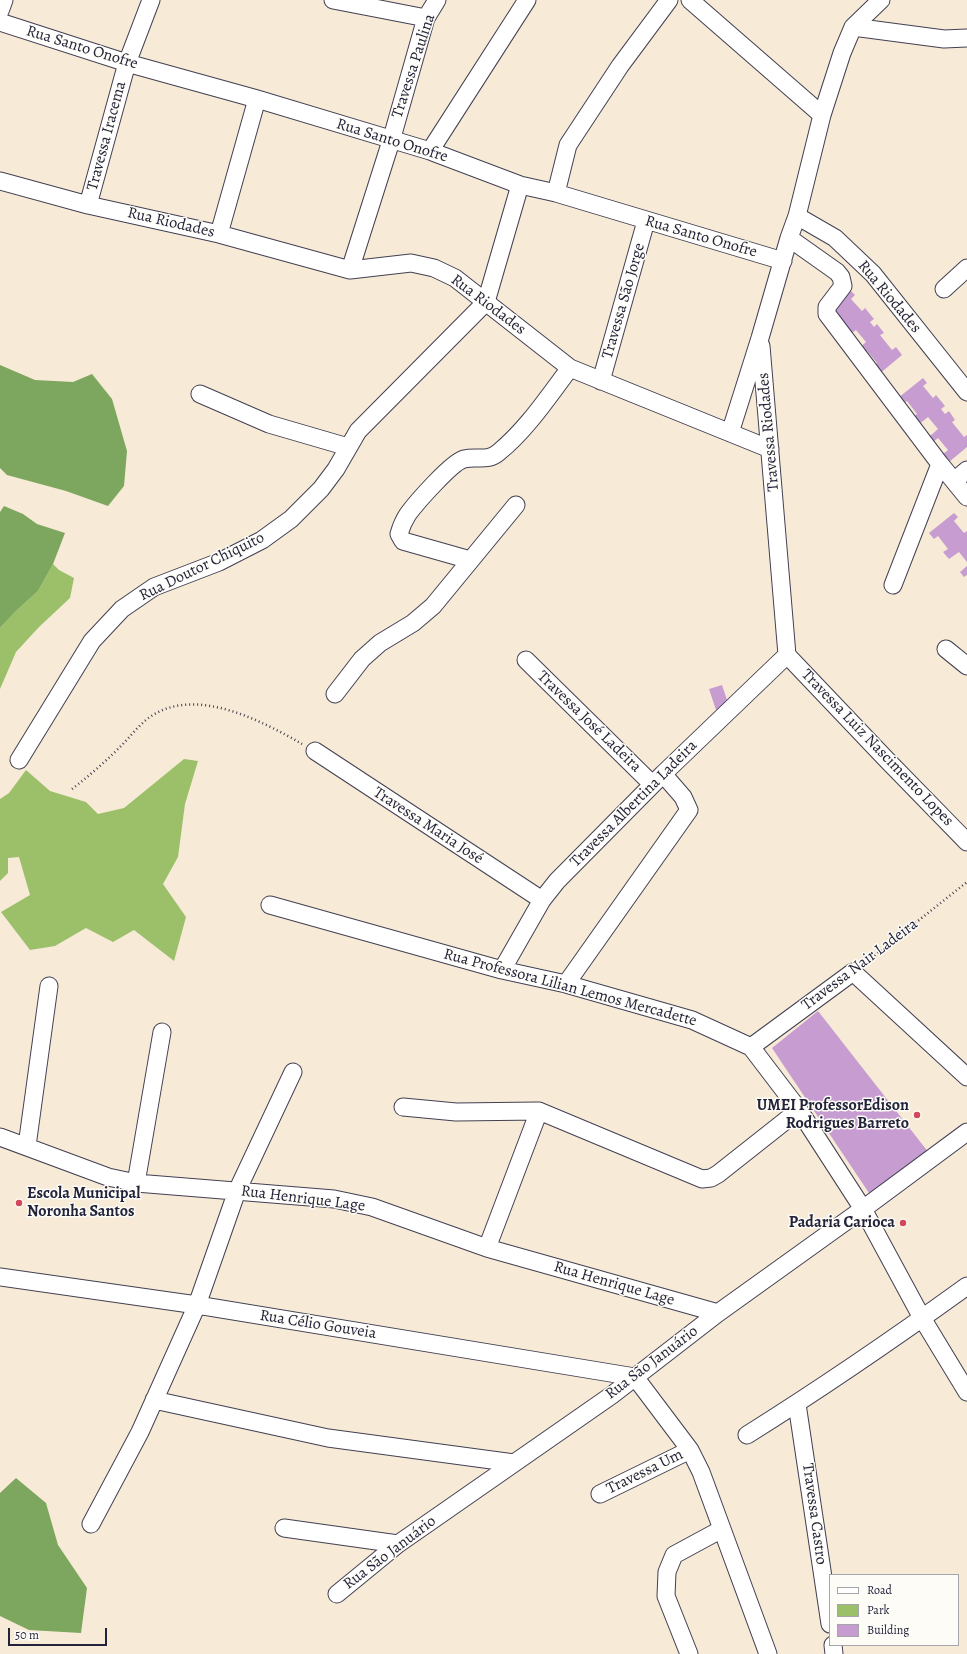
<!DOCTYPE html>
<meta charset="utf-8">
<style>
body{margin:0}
#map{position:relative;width:967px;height:1654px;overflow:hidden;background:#f7ead7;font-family:Alegreya,serif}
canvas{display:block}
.legend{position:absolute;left:829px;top:1574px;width:130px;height:72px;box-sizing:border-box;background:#fdfcf7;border:1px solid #a5a5ac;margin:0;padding:5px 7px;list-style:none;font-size:12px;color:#22223b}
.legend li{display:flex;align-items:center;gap:8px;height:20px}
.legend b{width:20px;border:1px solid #a5a5ac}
.scale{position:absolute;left:8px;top:1628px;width:99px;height:18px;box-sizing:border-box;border:2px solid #22223b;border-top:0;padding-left:5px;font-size:12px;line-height:14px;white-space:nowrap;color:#22223b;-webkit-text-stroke:3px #fdfcf7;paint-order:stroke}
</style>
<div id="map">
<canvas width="967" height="1654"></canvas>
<ul class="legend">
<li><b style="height:5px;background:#fff"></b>Road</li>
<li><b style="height:11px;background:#9cc06a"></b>Park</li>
<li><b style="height:11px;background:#c69cd1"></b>Building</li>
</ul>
<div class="scale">50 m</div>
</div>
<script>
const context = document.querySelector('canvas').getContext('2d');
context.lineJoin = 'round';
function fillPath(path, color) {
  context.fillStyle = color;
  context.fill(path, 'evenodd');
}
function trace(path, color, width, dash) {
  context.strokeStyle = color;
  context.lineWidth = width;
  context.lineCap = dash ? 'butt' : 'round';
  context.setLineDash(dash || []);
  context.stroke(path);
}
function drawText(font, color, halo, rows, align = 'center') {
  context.font = font + ' Alegreya,serif';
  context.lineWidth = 3;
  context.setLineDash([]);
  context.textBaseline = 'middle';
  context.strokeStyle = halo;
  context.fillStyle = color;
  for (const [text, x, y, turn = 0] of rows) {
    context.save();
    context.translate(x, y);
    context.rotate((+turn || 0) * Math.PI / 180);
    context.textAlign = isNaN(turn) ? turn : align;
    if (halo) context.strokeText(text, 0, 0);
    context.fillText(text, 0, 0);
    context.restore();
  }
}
fillPath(new Path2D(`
 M53,564L59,570L74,578L70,598L39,627L16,652L0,689V628L16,611L38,591Z
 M184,759L198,761L185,804L178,857L163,884L186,917L174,961L134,930L113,942L86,928L55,946L30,950L1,912L30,895L19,857L8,858V873L0,881V799L9,793L26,770L50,791L86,802L98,814L124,808Z`), '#9cc06a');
fillPath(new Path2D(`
 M0,365L35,380L73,382L92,374L112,399L127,451L124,486L108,506L66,491L7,475L0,468Z
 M4,506L23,514L37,524L65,533L53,564L38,591L16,611L0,628V512Z
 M16,1478L46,1503L58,1545L87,1588L81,1633L29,1630L0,1616V1493Z`), '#7da65e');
fillPath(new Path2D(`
 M851,291L855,295L851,299L862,311L865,308L874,319L870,322L874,327L877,324L884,333L880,335L892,350L896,347L902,355L878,375L871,367L877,363L867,351L862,355L857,350L866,342L856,330L846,337L827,311Z
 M923,378L927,383L923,386L933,398L936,395L945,406L941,409L945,414L949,411L955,420L952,422L964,437L967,435V447L949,462L943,454L948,450L938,438L933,442L929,437L938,429L928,417L918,425L912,418L917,414L907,401L903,404L898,398Z
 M954,513L958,517L954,521L964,533L967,531V562L959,552L949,559L943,552L948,549L938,536L934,539L929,533Z
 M967,566V575L964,577L960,572Z
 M722,685L729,706L716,710L709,689Z
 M818,1011L929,1153L871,1196L772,1048Z`), '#c69cd1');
const minor = new Path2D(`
 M333,0L426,18
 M690,0L822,115
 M0,11L4,0
 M0,22L127,63L257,99L430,151L520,185L556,193L783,261
 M853,27L944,39L967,38
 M430,151L527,0
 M0,181L88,205L219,234L350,270L411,263L434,268L455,278L570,368L770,449
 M556,193L568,145L620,66L669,0
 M88,205L127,63L151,0
 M797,216L835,238L873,274L967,392
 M219,234L257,99
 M789,238L837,272L841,277L843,286L827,307V314L940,464L967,497
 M350,270L391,141L426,18L437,0
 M944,289L967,268
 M761,346L787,655
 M601,381L646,221
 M200,394L269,424L348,447
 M730,433L760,338L789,238L797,216L822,115L842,53L853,27L881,0
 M954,481L967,470
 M470,560L403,541L399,534C401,527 404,520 408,514C416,503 452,462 464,459C477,456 488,462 499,452C527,429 548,397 570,368
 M893,585L940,464
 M946,649L967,666
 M787,655L885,758L967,842
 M526,660L652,784
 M335,694L362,659L380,643L413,623L433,606L516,505
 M315,751L542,900
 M19,760L92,641L122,609L154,587L219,562L262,540L291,519L321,489L336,469L358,431L486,302L520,185
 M270,905L502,970L566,984L692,1020L751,1047L799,1110L863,1209L922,1318L967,1392
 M502,970L542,900L557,881L663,774L787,655
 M566,984L689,810L683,797L663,774
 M751,1047L853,972L967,1077
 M403,1107L456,1112L539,1111L702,1179L711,1178L718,1174L799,1110
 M0,1137L108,1177L136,1183L334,1199L372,1207L487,1248L718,1313
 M27,1146L49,986
 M136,1183L162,1032
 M487,1248L539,1111
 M0,1277L197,1305L635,1377L690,1450L701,1472L768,1654
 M154,1400L328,1438L514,1463
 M797,1404L830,1624
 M747,1435C822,1388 895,1338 967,1286
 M600,1494L690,1450
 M91,1524L140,1432L197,1305L237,1191L293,1072
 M284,1528L398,1544
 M337,1594L398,1544L612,1395L718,1313L863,1209L967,1132
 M833,1645L834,1654
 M689,1654L666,1596L667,1572L674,1555L722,1529`);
trace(minor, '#424052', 19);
trace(new Path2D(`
 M72,789C89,776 105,762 120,747C131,736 140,723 153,715C198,687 262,721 302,744
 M865,963L967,882`), '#424052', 2.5, [1, 3]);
trace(minor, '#fff', 17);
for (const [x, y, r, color] of [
 [917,1115,4,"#d1495b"],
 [19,1203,4,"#d1495b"],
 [903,1223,4,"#d1495b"]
]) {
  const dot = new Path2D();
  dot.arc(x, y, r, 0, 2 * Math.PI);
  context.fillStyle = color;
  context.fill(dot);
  trace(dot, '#fdfcf7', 1.5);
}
drawText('16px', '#22223b', '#fdfcf7', [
 ["Rua Santo Onofre",82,48,17],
 ["Travessa Paulina",414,66,-72],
 ["Travessa Iracema",107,136,-75],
 ["Rua Santo Onofre",392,141,17],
 ["Rua Riodades",171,223,13],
 ["Rua Santo Onofre",701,237,16],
 ["Rua Riodades",889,297,50],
 ["Travessa São Jorge",624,301,-74],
 ["Rua Riodades",488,305,37],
 ["Travessa Riodades",769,432,-95],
 ["Rua Doutor Chiquito",202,567,-26],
 ["Travessa José Ladeira",589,722,44],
 ["Travessa Luiz Nascimento Lopes",877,748,46],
 ["Travessa Albertina Ladeira",634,804,-45],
 ["Travessa Maria José",428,826,33],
 ["Travessa Nair Ladeira",860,965,-37],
 ["Rua Professora Lilian Lemos Mercadette",570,988,15],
 ["Rua Henrique Lage",303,1199,7],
 ["Rua Henrique Lage",614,1284,16],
 ["Rua Célio Gouveia",318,1325,9],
 ["Rua São Januário",652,1363,-37],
 ["Travessa Um",645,1472,-26],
 ["Travessa Castro",814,1514,82],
 ["Rua São Januário",390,1553,-37]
]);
drawText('bold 16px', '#22223b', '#fdfcf7', [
 ["UMEI ProfessorEdison",909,1106],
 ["Rodrigues Barreto",909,1124],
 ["Escola Municipal",27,1194,"left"],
 ["Noronha Santos",27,1212,"left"],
 ["Padaria Carioca",895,1223]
], 'right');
</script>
